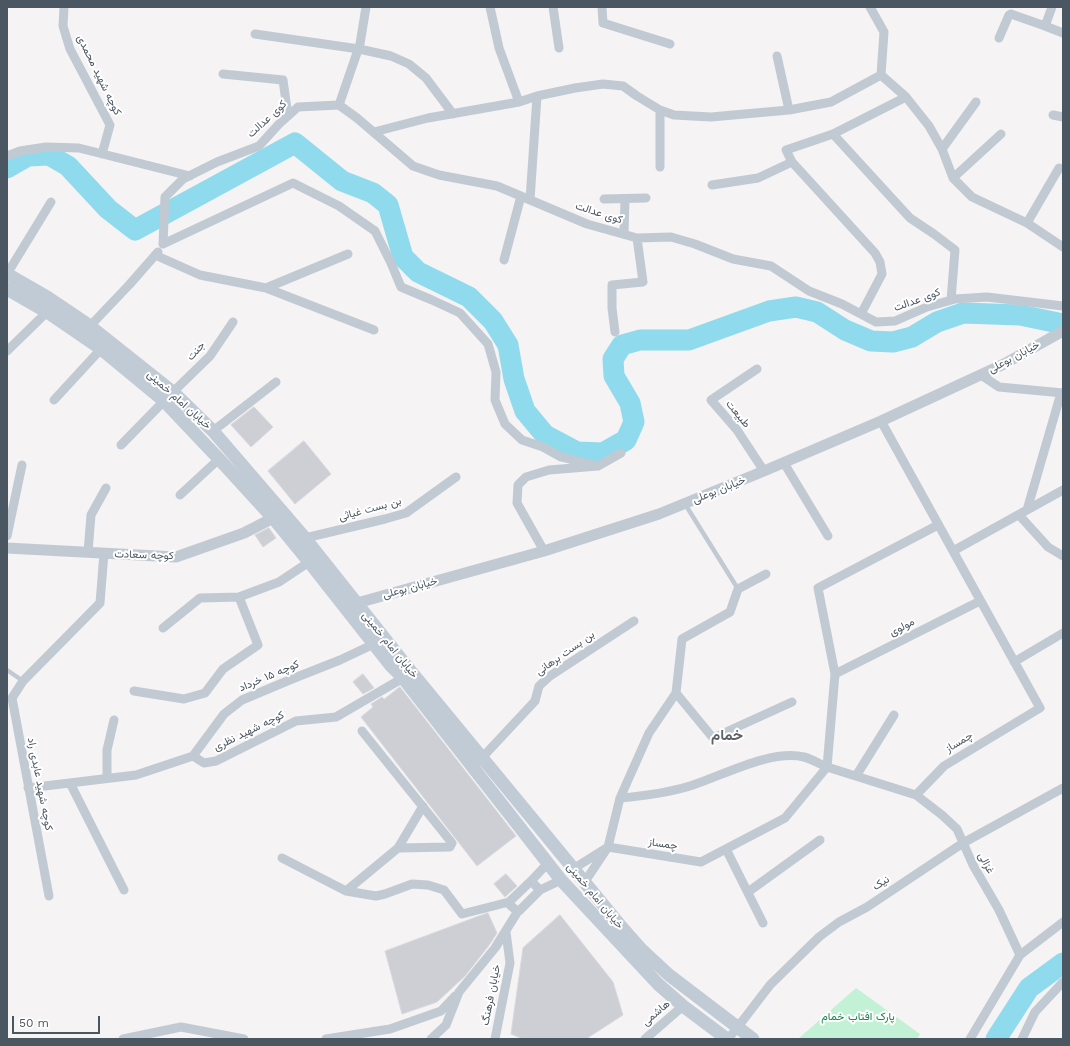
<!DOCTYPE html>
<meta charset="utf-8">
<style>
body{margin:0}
#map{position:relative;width:1070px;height:1046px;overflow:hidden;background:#f5f3f3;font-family:"Work Sans",sans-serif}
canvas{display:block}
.frame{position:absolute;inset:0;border:8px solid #4a5661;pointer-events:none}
.scale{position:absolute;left:12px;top:1016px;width:88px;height:18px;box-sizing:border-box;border:2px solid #4a5661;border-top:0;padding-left:5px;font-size:12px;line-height:14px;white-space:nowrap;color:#4a5661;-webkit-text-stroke:3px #fff;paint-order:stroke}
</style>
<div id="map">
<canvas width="1070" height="1046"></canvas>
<div class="frame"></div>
<div class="scale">50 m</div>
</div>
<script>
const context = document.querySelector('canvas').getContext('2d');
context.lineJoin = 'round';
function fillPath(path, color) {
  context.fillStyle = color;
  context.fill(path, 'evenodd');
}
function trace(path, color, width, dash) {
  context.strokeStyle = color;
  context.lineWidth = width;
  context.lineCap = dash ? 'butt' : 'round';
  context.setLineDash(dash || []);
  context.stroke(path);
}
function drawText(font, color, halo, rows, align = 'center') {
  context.font = font + ' "Work Sans",Vazirmatn,sans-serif';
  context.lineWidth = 4;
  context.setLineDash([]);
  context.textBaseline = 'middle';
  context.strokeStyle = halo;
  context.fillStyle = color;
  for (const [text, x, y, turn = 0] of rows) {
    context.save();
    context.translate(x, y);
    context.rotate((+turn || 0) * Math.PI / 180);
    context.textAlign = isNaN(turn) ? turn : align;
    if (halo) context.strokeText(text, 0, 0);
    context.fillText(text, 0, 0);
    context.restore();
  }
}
fillPath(new Path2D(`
 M856,988L920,1034L917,1039H798Z`), '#c3f1d5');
trace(new Path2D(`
 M7,168L28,156L49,155L68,166L108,209L135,230L295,143L342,181L373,193L388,205L403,257L418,272L469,297L493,321L508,345L514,379L525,411L545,435L577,452L603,453L626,440L634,422L630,403L614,376L613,359L622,345L640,340H689L769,311L796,307L817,312L845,330L871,341L893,342L912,337L937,322L963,313L1020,315L1063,324
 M996,1039L1029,988L1063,963`), '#90daee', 21);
const building = new Path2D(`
 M254,407L273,427L251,447L231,425Z
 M304,441L331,474L295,504L268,471Z
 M269,528L276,538L263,547L255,535Z
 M363,674L374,688L363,694L353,682Z
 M400,687L516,836L477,866L361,717L373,707L371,704L382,697L384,699Z
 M506,874L517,886L505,897L494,884Z
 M488,913L497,933L490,944L465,976L437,1002L402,1014L385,951L479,916Z
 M560,915L613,982L623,1015L589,1037L588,1039H523L511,1034L523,948Z`);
fillPath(building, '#cdcfd5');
trace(building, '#d7d9de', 1);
trace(new Path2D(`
 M685,504L738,589
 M7,670L23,681`), '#c1cad2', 4.5);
trace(new Path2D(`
 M64,7L63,26L70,49L110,125L102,154
 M490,7L499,48L519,102
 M553,7L559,48
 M602,7L603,23L670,44
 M870,7L884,32L881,75
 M1052,7L1045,26L1063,33
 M255,34L359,49L391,56L409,64L426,78L453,114
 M999,38L1009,15L1011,14L1045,26
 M777,56L789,110
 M223,74L283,80L288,116
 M881,75L906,97L929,126L942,149L953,178L972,197L1027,223L1063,247
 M339,105L360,44L366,7
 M660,110V167
 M1053,115L1063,117
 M374,132L428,118L519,102L537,96L575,88L603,84L623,86L637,96L660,110L674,115L711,117L789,110L831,102L881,75
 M833,134L910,218L934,234L955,250L951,300
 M942,149L976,102
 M7,156L20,151L46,147L79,148L190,176
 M953,178L1001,134
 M712,185L758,178L792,162
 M604,199L646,198
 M530,200L537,96
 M1027,223L1059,168
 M624,234L625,199
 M163,244L165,197L183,179L217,162L259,146L279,124L298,107L339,105L357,118L413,166L439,175L497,186L587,224L637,238L671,237L695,244L733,259L771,266L809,291L842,304L876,322L895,321L927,307L955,299L987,297L1063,306
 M163,244L293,183L339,206L375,231L391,263L401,287L432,300L460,313L488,344L496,372L495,400L505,424L522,440L543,447L561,457L598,466
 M155,255L200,275L266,288L374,330
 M504,260L521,196
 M7,274L51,202
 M266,288L348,254
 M861,314L882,274L880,262L875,253L792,162L786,150L833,134L906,97
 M90,326L129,285L158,252
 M615,332L612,308V285L643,282L637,238
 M7,351L47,312
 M757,369L711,400L737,430L764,471
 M981,375L999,387L1063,393
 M173,392L210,356L233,322
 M54,400L101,349
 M213,431L276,382
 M121,445L164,401
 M784,463L828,536
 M180,495L219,459
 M1027,510L1061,393
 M1019,515L1048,547L1063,556
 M7,536L22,465
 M305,538L385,519L406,513L456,477
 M544,551L517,503L518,485L526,477L549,470L598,466L621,453
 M953,551L1063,490
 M88,552L91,515L106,488
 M163,628L200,598L239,597
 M1014,662L1063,633
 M835,674L980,601
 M134,691L184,699L205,693L223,669L258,645L239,597L279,582L309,562
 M676,693L713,738L792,702
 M362,731L452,843L450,847L398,848
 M193,756L204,763L216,761L296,721L336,717L403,678
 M193,756L224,714L242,700L292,679L340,660L374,644
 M479,761L535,701L539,686L550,676L634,621
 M856,776L894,715
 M107,778V750L114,720
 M70,783L124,890
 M28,788L136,775L193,756
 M916,795L942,815L957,829L973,865L999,910L1020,955
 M620,798C644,796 667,793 690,786C722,776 770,749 804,757C812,759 819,764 827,767L835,674L818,588L938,525
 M726,849L763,923
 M282,858L346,891L376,896L385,894L412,884L428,885L444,890L462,914L509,902
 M573,869L608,847L701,862L785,818L827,767L916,795L944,766L1040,708L881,421
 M531,881L540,890L519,911H517L510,905L509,902Z
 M531,881L548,863
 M584,883L608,847L620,798L649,733L676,693L682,639L730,612L738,589L766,574
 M540,890L561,880
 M346,891L398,848L423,806
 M748,892L820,840
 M49,896L12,698L23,681L100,603L104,553
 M123,1039L181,1027L244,1039
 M326,1039L390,1029L441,1011L455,996
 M431,1039L446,1025L459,992L495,948L518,911
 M495,1039L510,963L506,932
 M645,1039L683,1006
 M728,1039L737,1028L770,985L819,937L839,922L867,907L963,843L1063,788
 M970,1039L1020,955L1063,922
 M1022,1039L1035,1012L1063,982`), '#c1cad2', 9);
trace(new Path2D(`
 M7,548L176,557L244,533L273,518
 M357,603L544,551L659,514L764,471L881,421L1004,364L1063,331`), '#c1cad2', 11);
trace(new Path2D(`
 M7,274L47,297L90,326L173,392L213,431L305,538L409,669L619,924L641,949L669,975L753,1039
 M7,289L47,312L101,349L164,401L219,459L273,518L309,562L391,666L403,678L561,880L658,984L683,1006L727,1039`), '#c1cbd6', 13);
drawText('11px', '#4a5661', '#fff', [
 ["کوچه شهید محمدی",99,75,64],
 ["کوی عدالت",267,119,-43],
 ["کوی عدالت",599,213,18],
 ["کوی عدالت",917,300,-20],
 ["جنت",196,351,-48],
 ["خیابان بوعلی",1014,357,-28],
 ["خیابان امام خمینی",179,400,42],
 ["طبيعت",738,414,51],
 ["خیابان بوعلی",719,490,-22],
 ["بن بست غیاثی",370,509,-15],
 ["کوچه سعادت",144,555,2],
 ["خیابان بوعلی",410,588,-15],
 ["مولوی",902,627,-27],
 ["خیابان امام خمینی",390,645,51],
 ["بن بست برهانی",565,653,-35],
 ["کوچه ۱۵ خرداد",269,676,-23],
 ["کوچه شهید نظری",249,731,-26],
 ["چمساز",959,742,-31],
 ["کوچه شهید عابدی راد",40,784,79],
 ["چمساز",663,844,9],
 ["غزالی",986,863,62],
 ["نیک",881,883,-33],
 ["خیابان امام خمینی",595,896,50],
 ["خیابان فرهنگ",491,995,-79],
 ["هاشمی",656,1013,-41]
]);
drawText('11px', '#17864f', '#fff', [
 ["پارک افتاب خمام",858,1017]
]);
drawText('bold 15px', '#5f6368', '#fff', [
 ["خمام",727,736]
]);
</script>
